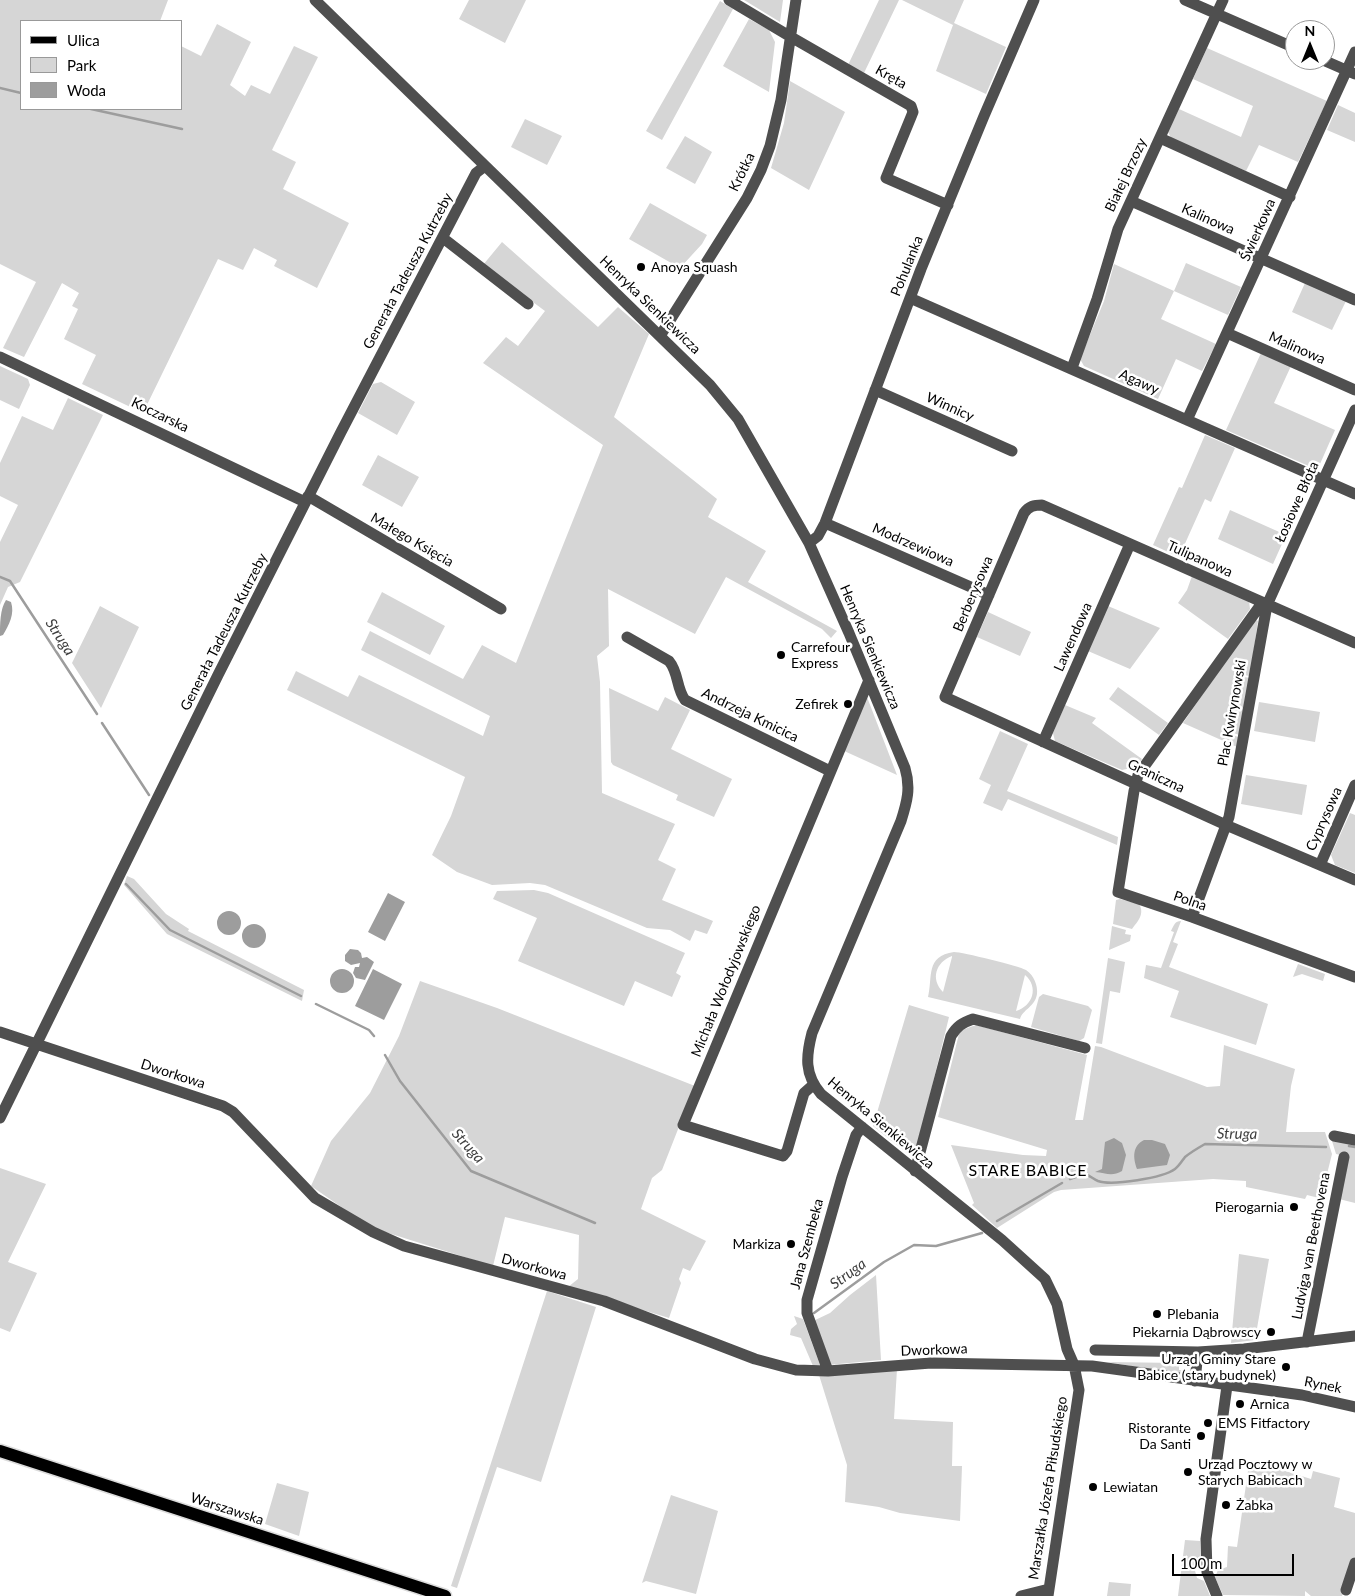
<!DOCTYPE html>
<meta charset="utf-8">
<style>
body{margin:0}
#map{position:relative;width:1355px;height:1596px;overflow:hidden;background:#fff;font-family:Lato,sans-serif}
canvas{display:block}
.legend{position:absolute;left:20px;top:20px;width:162px;height:90px;box-sizing:border-box;background:#fff;border:1px solid #999;margin:0;padding:6px 9px;list-style:none;font-size:15px;color:#000}
.legend li{display:flex;align-items:center;gap:10px;height:25px}
.legend b{width:25px;border:1px solid #999}
.north{position:absolute;left:1285px;top:20px;width:50px;height:50px;box-sizing:border-box;background:#fff;border:1px solid #999;border-radius:50%;rotate:0deg;font-size:14px;font-weight:700;line-height:20px;text-align:center;color:#000}
.north::after{content:'';display:block;margin:auto;width:18px;height:22px;background:#000;clip-path:polygon(50% 0,100% 100%,50% 72%,0 100%)}
.scale{position:absolute;left:1172px;top:1554px;width:122px;height:22px;box-sizing:border-box;border:2px solid #000;border-top:0;padding-left:6px;font-size:15px;line-height:18px;white-space:nowrap;color:#000;-webkit-text-stroke:4px #fff;paint-order:stroke}
</style>
<div id="map">
<canvas width="1355" height="1596"></canvas>
<ul class="legend">
<li><b style="height:6px;background:#000"></b>Ulica</li>
<li><b style="height:14px;background:#d6d6d6"></b>Park</li>
<li><b style="height:14px;background:#9d9d9d"></b>Woda</li>
</ul>
<div class="north">N</div>
<div class="scale">100 m</div>
</div>
<script>
const context = document.querySelector('canvas').getContext('2d');
context.lineJoin = 'round';
function fillPath(path, color) {
  context.fillStyle = color;
  context.fill(path, 'evenodd');
}
function trace(path, color, width, dash) {
  context.strokeStyle = color;
  context.lineWidth = width;
  context.lineCap = dash ? 'butt' : 'round';
  context.setLineDash(dash || []);
  context.stroke(path);
}
function drawText(font, color, halo, rows, align = 'center') {
  context.font = font + ' Lato,sans-serif';
  context.lineWidth = 5;
  context.setLineDash([]);
  context.textBaseline = 'middle';
  context.strokeStyle = halo;
  context.fillStyle = color;
  for (const [text, x, y, turn = 0] of rows) {
    context.save();
    context.translate(x, y);
    context.rotate((+turn || 0) * Math.PI / 180);
    context.textAlign = isNaN(turn) ? turn : align;
    if (halo) context.strokeText(text, 0, 0);
    context.fillText(text, 0, 0);
    context.restore();
  }
}
fillPath(new Path2D(`
 M0,0H168L160,21H21V109H181V46L201,56L217,24L251,42L230,85L245,96L251,85L270,94L294,46L318,57L272,150L296,162L283,189L349,223L317,288L274,266L277,260L254,248L243,270L218,259L143,413L82,384L96,355L64,339L78,309L72,306L79,293L62,283L24,357L3,348L36,282L0,264Z
 M469,0H526L505,43L459,19Z
 M744,0H783L780,22Z
 M879,0H899L864,73L848,65Z
 M902,0H964L954,23L1006,47L986,94L936,71L953,25Z
 M720,1L733,9L662,140L646,131Z
 M749,19L769,30L775,42L769,92L723,66Z
 M1207,48L1327,101L1298,162L1259,145L1246,171L1171,138L1168,132L1179,109L1241,137L1253,106L1193,79Z
 M790,81L845,112L809,190L771,168L784,123Z
 M1338,105L1355,113V142L1327,130Z
 M525,119L562,136L547,165L511,147Z
 M685,136L712,152L695,184L666,168Z
 M650,203L707,235L702,244L680,268L629,239Z
 M502,242L598,327L618,307L649,334L614,417L717,499L708,517L766,551L748,582L837,631L831,638L822,629L726,577L695,634L608,589L609,646L597,656L600,682L602,793L675,824L658,860L676,869L662,900L713,921L707,934L695,930L690,941L670,930L647,928L545,885L530,883L492,885L457,872L432,855L451,816L465,777L287,690L296,671L348,697L359,675L483,736L490,716L361,650L370,631L463,679L482,645L516,663L603,445L483,363L506,337L518,346L545,311L483,265Z
 M1186,263L1241,287L1228,315L1174,291L1161,319L1216,344L1202,371L1176,359L1158,399L1084,366L1080,359L1104,301L1114,264L1174,291Z
 M1305,283L1346,301L1332,330L1292,312Z
 M1261,353L1291,366L1274,403L1335,430L1320,464L1311,467L1226,430Z
 M0,366L28,379L30,385L19,409L0,400Z
 M381,382L415,402L397,435L358,413L373,384Z
 M68,398L103,415L20,582L8,587L0,605V542L18,505L0,496V463L22,416L53,430Z
 M1205,435L1235,448L1211,502L1205,499L1179,557L1153,545L1179,487L1182,488Z
 M378,455L419,477L402,507L362,485Z
 M1230,510L1286,535L1273,564L1218,539Z
 M1192,576L1249,601L1250,609L1228,639L1178,603L1187,590Z
 M382,592L445,626L430,655L367,622Z
 M100,606L139,627L101,708L72,663Z
 M1108,606L1160,628L1130,669L1088,651Z
 M988,612L1031,632L1020,656L977,637Z
 M1256,620L1258,621L1250,676L1244,675V677L1250,678L1239,735L1234,733L1233,735L1238,737L1237,747L1183,723L1253,621Z
 M1118,687L1168,723L1159,735L1109,699Z
 M609,688L658,711L665,697L690,710L671,749L732,779L714,817L676,800L678,795L613,765L611,762Z
 M867,697L897,775L842,750Z
 M1259,702L1320,712L1315,742L1254,731Z
 M1065,705L1096,718L1092,723L1142,759L1136,767L1122,770L1055,741L1053,733Z
 M1000,731L1028,744L1007,791L1118,837L1117,845L1008,799L1002,811L983,803L991,785L979,779Z
 M1246,775L1307,785L1302,815L1241,804Z
 M1350,813L1355,815V873L1335,865L1331,855Z
 M127,876L134,879L166,914L189,929L188,931L304,990L302,1001L167,934L124,885Z
 M534,890L548,893L685,953L676,973L681,976L672,997L635,981L624,1006L518,961L537,918L493,899L497,891Z
 M1120,899L1139,904C1145,914 1138,921 1132,929L1113,924L1116,900Z
 M1181,921L1173,942L1178,944L1169,967L1268,1004L1256,1045L1170,1017L1179,991L1144,978L1146,965L1161,968L1174,932L1171,931C1174,925 1175,921 1181,921Z
 M1112,926L1126,930L1125,934L1131,935L1130,941L1109,950Z
 M954,952C962,952 1019,966 1026,970C1034,975 1038,986 1037,994C1035,1007 1023,1009 1020,1019L928,997C933,977 925,956 954,952ZM952,956V957L943,992C930,979 936,962 952,956ZM1025,975C1039,987 1033,1006 1016,1011Z
 M1108,958L1125,962L1120,993L1110,991L1102,1044L1096,1043Z
 M1298,964L1325,974L1323,981L1302,974L1293,977Z
 M420,981L497,1008L695,1086L662,1170L652,1178L641,1209L706,1241L690,1271L683,1268L679,1279L681,1283L669,1318L568,1287L578,1279L579,1235L505,1217L493,1266L385,1232L363,1222L311,1186L331,1141L370,1093L399,1036Z
 M1043,994L1088,1006L1092,1010L1084,1038L1079,1041L1031,1027L1039,997Z
 M909,1005L949,1017L916,1152L908,1154L873,1126Z
 M976,1025L1087,1055L1075,1120H1083L1095,1046L1101,1047L1207,1087L1220,1086L1224,1045L1295,1069L1291,1086L1286,1132H1325L1332,1154L1328,1170L1330,1179L1327,1192H1325L1323,1199L1307,1195L1305,1199L1246,1187V1181L1213,1179L1061,1190L1054,1192L997,1228L972,1205L974,1203L951,1145L1023,1155L1046,1156L1047,1150L938,1117L959,1034L962,1030Z
 M1332,1141L1355,1144V1203L1339,1199L1348,1157L1336,1154Z
 M0,1168L46,1184L8,1262L37,1273L10,1332L0,1328Z
 M1239,1254L1269,1259L1255,1340L1231,1343Z
 M876,1275L881,1360L828,1365L811,1322L830,1313L850,1295Z
 M547,1291L596,1307L541,1482L497,1467L457,1588L451,1586Z
 M794,1316L803,1319L820,1365L813,1366L801,1338L790,1335L791,1329L797,1324Z
 M1107,1362L1179,1363V1370L1191,1371L1187,1375Z
 M897,1369L894,1419L953,1422L952,1466H962L960,1521L900,1513L879,1507L845,1502L847,1465L819,1375Z
 M1249,1464L1279,1469L1311,1479L1313,1471L1340,1478L1334,1507L1355,1513V1556L1342,1596H1311L1305,1591V1596L1223,1595L1215,1577L1218,1570L1227,1567L1228,1546L1237,1547Z
 M277,1483L309,1492L299,1536L265,1524Z
 M671,1495L718,1511L696,1594L646,1581L642,1583Z
 M1185,1540L1200,1541L1201,1562L1200,1565L1194,1567L1197,1578L1204,1581L1210,1596H1178Z
 M1109,1582L1131,1584L1130,1596H1107Z`), '#d6d6d6');
fillPath(new Path2D(`
 M6,600L11,602C15,614 9,625 3,635L0,636C0,624 0,609 6,600Z
 M388,893L405,902L385,941L368,932Z
 M217 923a12 12 0 1 1 24 0a12 12 0 1 1-24 0Z
 M242 936a12 12 0 1 1 24 0a12 12 0 1 1-24 0Z
 M350,949L358,950L361,953L362,958L367,957L374,962L365,980L356,978L353,973L355,967H359L360,963L351,965L345,961V955Z
 M373,969L402,984L384,1020L355,1006Z
 M330 981a12 12 0 1 1 24 0a12 12 0 1 1-24 0Z
 M1114,1138L1122,1143L1126,1155L1122,1171C1112,1177 1106,1173 1095,1172L1102,1169L1105,1142Z
 M1144,1140H1152L1165,1144L1170,1155L1167,1165L1137,1169C1133,1158 1132,1146 1144,1140Z`), '#9d9d9d');
trace(new Path2D(`
 M0,88L21,93
 M91,109L182,129
 M0,577L10,581L97,714
 M102,723L149,795
 M126,884L170,930L301,996
 M316,1004L369,1030L374,1036
 M385,1055L400,1081L471,1171L595,1223
 M1349,1146L1355,1147
 M1070,1179L1084,1174C1090,1175 1093,1179 1098,1181C1112,1186 1163,1178 1175,1169C1179,1166 1182,1161 1185,1157C1191,1152 1198,1148 1205,1144L1326,1147
 M997,1221L1062,1183
 M814,1313L884,1262L914,1245L936,1246L982,1233`), '#9d9d9d', 2.5);
const major = new Path2D(`
 M0,1451L445,1596`);
trace(major, '#dbdbdb', 15);
trace(new Path2D(`
 M315,0L710,385L738,419L809,543L849,633L905,768C911,788 907,802 901,821L812,1033C806,1056 804,1074 821,1094L1002,1240L1045,1279L1057,1304L1067,1349L1074,1365L1079,1390L1048,1596
 M729,0L791,37L911,106L913,112L911,117L886,178L948,205
 M1185,0L1295,48
 M1323,60L1355,74
 M1160,138L1290,197
 M1131,201L1355,300
 M443,238L528,304
 M910,298L1355,494
 M1227,333L1355,390
 M660,336L747,198L761,170L770,146L781,100L796,0
 M0,357L305,502
 M1072,368L1097,299L1118,229L1223,0
 M875,390L1012,451
 M1187,420L1355,52
 M308,496L501,609
 M825,523L989,595
 M809,543L818,536L825,523L921,269L984,116L1034,0
 M1262,603L1138,775L1134,791L1118,892L1192,917L1355,977
 M627,637L669,661C679,673 676,688 685,700L830,771
 M1355,643L1042,505C1034,505 1029,506 1024,513L945,697L1226,825L1355,880
 M1043,742L1130,544
 M1320,865L1355,785
 M1192,917L1229,817L1267,605L1355,410
 M0,1032L223,1106L233,1112L315,1198L373,1232L404,1246L604,1301L755,1359L796,1370L828,1371L931,1363L1092,1366L1302,1395L1355,1407
 M813,1085L804,1093L787,1151L783,1156L683,1125L869,680
 M0,1118L218,675L341,432L476,173L485,166
 M1334,1136L1355,1140
 M915,1171L951,1036C957,1026 962,1023 973,1019L1085,1048
 M1307,1342L1344,1157
 M1095,1350L1198,1352L1244,1349L1355,1336
 M828,1371L807,1313V1300L842,1177L856,1135L862,1127
 M1195,1381L1198,1352
 M1346,1590L1355,1563
 M1021,1596L1049,1589
 M1217,1596L1207,1572L1206,1539L1227,1386`), '#4f4f4f', 11);
trace(major, '#000', 12);
for (const [x, y, r, color] of [
 [641,267,5,"#000"],
 [781,655,5,"#000"],
 [848,704,5,"#000"],
 [1294,1207,5,"#000"],
 [791,1244,5,"#000"],
 [1157,1314,5,"#000"],
 [1271,1332,5,"#000"],
 [1286,1367,5,"#000"],
 [1240,1404,5,"#000"],
 [1208,1423,5,"#000"],
 [1201,1436,5,"#000"],
 [1188,1472,5,"#000"],
 [1093,1487,5,"#000"],
 [1226,1505,5,"#000"]
]) {
  const dot = new Path2D();
  dot.arc(x, y, r, 0, 2 * Math.PI);
  context.fillStyle = color;
  context.fill(dot);
  trace(dot, '#fff', 2);
}
drawText('14px', '#000', '#fff', [
 ["Kręta",891,77,29],
 ["Krótka",742,172,-64],
 ["Białej Brzozy",1126,175,-65],
 ["Kalinowa",1208,219,24],
 ["Świerkowa",1258,230,-66],
 ["Pohulanka",907,266,-68],
 ["Generała Tadeusza Kutrzeby",408,271,-62],
 ["Henryka Sienkiewicza",650,305,44],
 ["Malinowa",1297,348,24],
 ["Agawy",1139,382,24],
 ["Winnicy",950,407,24],
 ["Koczarska",160,415,26],
 ["Łosiowe Błota",1297,502,-66],
 ["Małego Księcia",412,540,30],
 ["Modrzewiowa",913,545,24],
 ["Tulipanowa",1200,559,24],
 ["Berberysowa",973,594,-67],
 ["Generała Tadeusza Kutrzeby",224,632,-63],
 ["Lawendowa",1073,637,-66],
 ["Henryka Sienkiewicza",870,647,67],
 ["Plac Kwirynowski",1232,713,-80],
 ["Andrzeja Kmicica",750,715,26],
 ["Graniczna",1156,776,25],
 ["Cyprysowa",1324,819,-66],
 ["Polna",1190,901,19],
 ["Michała Wołodyjowskiego",726,981,-68],
 ["Dworkowa",173,1074,18],
 ["Henryka Sienkiewicza",881,1123,40],
 ["Jana Szembeka",807,1244,-75],
 ["Ludviga van Beethovena",1311,1246,-79],
 ["Dworkowa",534,1267,15],
 ["Dworkowa",934,1350,-2],
 ["Rynek",1323,1385,11],
 ["Marszałka Józefa Piłsudskiego",1048,1488,-81],
 ["Warszawska",227,1509,18]
]);
drawText('14px', '#000', '#fff', [
 ["Anoya Squash",651,267],
 ["Carrefour",791,647],
 ["Express",791,663],
 ["Zefirek",838,704,"right"],
 ["Pierogarnia",1284,1207,"right"],
 ["Markiza",781,1244,"right"],
 ["Plebania",1167,1314],
 ["Piekarnia Dąbrowscy",1261,1332,"right"],
 ["Urząd Gminy Stare",1276,1359,"right"],
 ["Babice (stary budynek)",1276,1375,"right"],
 ["Arnica",1250,1404],
 ["EMS Fitfactory",1218,1423],
 ["Ristorante",1191,1428,"right"],
 ["Da Santi",1191,1444,"right"],
 ["Urząd Pocztowy w",1198,1464],
 ["Starych Babicach",1198,1480],
 ["Lewiatan",1103,1487],
 ["Żabka",1236,1505]
], 'left');
drawText('italic 15px', '#3e3e3e', '#fff', [
 ["Struga",60,637,57],
 ["Struga",1237,1134,1],
 ["Struga",468,1146,48],
 ["Struga",848,1274,-36]
]);
context.letterSpacing = '1px';
drawText('16px', '#000', '#fff', [
 ["STARE BABICE",1028,1171]
]);
context.letterSpacing = '0px';
</script>
